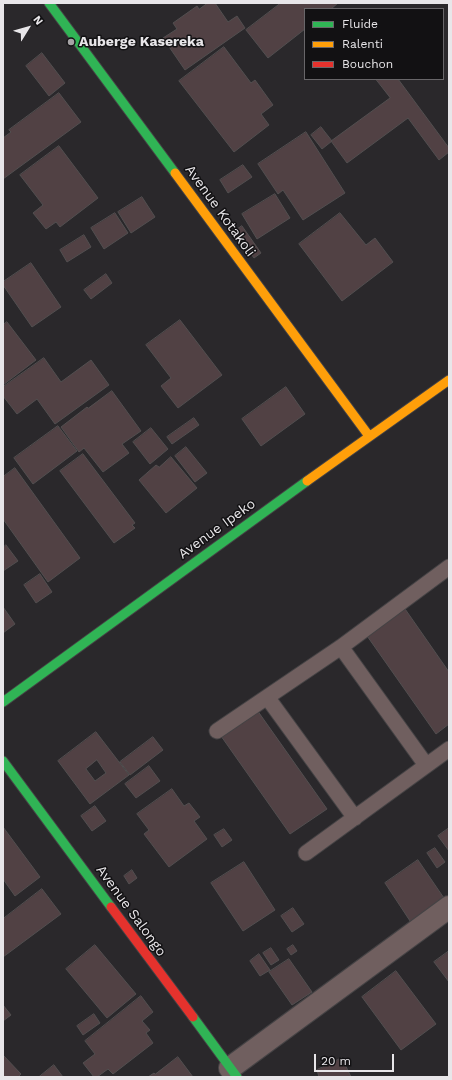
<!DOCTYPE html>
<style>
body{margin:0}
#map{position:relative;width:452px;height:1080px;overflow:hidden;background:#2a282b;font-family:"Work Sans",sans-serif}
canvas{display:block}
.frame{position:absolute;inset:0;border:4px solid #e8e6e9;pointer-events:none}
.legend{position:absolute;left:304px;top:8px;width:140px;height:72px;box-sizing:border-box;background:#121113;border:1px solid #686669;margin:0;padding:5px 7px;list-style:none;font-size:12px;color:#e8e6e9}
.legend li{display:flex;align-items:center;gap:8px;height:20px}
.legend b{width:20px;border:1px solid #686669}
.north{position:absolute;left:8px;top:8px;width:40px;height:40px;-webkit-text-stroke:3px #121113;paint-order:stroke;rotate:53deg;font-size:11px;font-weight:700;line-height:16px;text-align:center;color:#e8e6e9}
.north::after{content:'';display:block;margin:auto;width:14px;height:18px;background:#e8e6e9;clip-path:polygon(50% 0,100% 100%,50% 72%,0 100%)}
.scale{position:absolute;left:314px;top:1054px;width:80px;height:18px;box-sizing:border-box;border:2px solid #e8e6e9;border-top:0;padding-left:5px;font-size:12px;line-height:14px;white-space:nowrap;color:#e8e6e9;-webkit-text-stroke:3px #121113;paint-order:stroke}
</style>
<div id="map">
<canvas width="452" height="1080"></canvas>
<div class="frame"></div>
<ul class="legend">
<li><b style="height:5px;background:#30b455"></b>Fluide</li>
<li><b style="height:5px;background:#ff9f0a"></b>Ralenti</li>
<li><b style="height:5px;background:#e5322d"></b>Bouchon</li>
</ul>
<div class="north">N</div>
<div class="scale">20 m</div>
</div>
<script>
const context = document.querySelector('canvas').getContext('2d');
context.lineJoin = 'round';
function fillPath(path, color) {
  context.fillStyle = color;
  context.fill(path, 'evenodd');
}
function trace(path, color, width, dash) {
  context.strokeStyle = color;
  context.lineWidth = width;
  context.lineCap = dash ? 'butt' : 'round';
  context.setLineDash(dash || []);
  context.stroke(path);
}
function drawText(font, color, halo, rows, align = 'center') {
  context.font = font + ' "Work Sans",sans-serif';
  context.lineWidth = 3;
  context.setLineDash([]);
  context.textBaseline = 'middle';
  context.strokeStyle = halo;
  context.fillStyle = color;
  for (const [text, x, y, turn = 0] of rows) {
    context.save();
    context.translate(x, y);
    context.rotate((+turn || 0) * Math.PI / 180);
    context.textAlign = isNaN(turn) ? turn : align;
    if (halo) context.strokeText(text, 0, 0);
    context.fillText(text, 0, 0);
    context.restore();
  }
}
const building = new Path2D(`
 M208,3H215L228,22L237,16L245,28L185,70L163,38L177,29L173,23L197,6L199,9Z
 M281,3H338L331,9H305V29L268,58L246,30Z
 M224,47L251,83L255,80L273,105L261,114L269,125L234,152L179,81Z
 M42,53L65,83L49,96L26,66Z
 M376,79H398L449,148V152L439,160L408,118L347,163L331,141L390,98Z
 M59,93L81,122L3,179V138L11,132L9,130Z
 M321,127L332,141L322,149L311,135Z
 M306,132L345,193L303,220L283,190L278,194L258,164Z
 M59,146L98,198L60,227L56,222L46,229L33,213L43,205L20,175Z
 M243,165L252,177L228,193L220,180Z
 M275,194L290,218L257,239L242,214Z
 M142,197L155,217L131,233L118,212Z
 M115,213L128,233L104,249L91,228Z
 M340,213L366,245L375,238L393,262L342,301L299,244Z
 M242,226L261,253L254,258L235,231Z
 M84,235L91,247L67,262L60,250Z
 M31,263L61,307L32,327L3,285V282Z
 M106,274L112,283L91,299L84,290Z
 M180,320L222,375L178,408L161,386L171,378L146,345Z
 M7,322L36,360L3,385V325Z
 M44,358L61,382L91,360L109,385L55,424L37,399L17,414L3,396V387Z
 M286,387L305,414L261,446L242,419Z
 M112,391L141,431L122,444L129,453L103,472L84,448L79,452L61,427L87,407L88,408Z
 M194,418L199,425L172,444L167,437Z
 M58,426L77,451L33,484L14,458Z
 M151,428L168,449L150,464L133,442Z
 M186,447L207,473L195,482L175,456Z
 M83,454L135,523L132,525L135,528L114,543L60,471Z
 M171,457L197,488L166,513L139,480L156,465L159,467Z
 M15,468L80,558L48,582L3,519V477Z
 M6,545L18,561L3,571V548Z
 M40,574L52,592L36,603L24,585Z
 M403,606L449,672V724L436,734L365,633Z
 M3,607L15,624L3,633Z
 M257,710L327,809L290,834L221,736Z
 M96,732L129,775L90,804L58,761ZM97,760L106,773L95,781L86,769Z
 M153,737L163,750L130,775L120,762Z
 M149,766L160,781L136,798L125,784Z
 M172,789L184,806L189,803L200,817L194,821L207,839L169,867L144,834L149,830L137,814Z
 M95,806L106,821L92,831L81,816Z
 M3,827L40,877L15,896L3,879Z
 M449,828V851L438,836Z
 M224,829L232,840L222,847L214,835Z
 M435,848L445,862L437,868L427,853Z
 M418,860L448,904L414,927L385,883Z
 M244,862L275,910L243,931L211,883Z
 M132,870L137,878L129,884L124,876Z
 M42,889L61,914L3,957V919Z
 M293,908L304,924L292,932L281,916Z
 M95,945L136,994L107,1018L66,969Z
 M293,945L297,951L291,955L287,949Z
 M271,948L279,960L271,965L263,953Z
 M449,951V982L434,962Z
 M259,954L270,970L260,976L250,961Z
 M289,959L312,992L292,1005L269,972Z
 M396,971L436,1024L401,1050L362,997Z
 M141,996L153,1012L142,1021L150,1030L146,1033L153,1043L113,1074L108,1069L97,1077H94L83,1063L95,1054L85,1041Z
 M3,1005L11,1015L3,1021Z
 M94,1014L100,1023L83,1035L77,1026Z
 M3,1055L21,1074L18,1077H3Z
 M178,1057L193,1077H148L154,1073L155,1074Z
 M342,1058L351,1077H319L317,1070Z
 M54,1065L63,1077H39Z`);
fillPath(building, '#514144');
trace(building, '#524f50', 1);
const lane = new Path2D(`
 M341,647L426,765
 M267,697L355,818
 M217,731L341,647L449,567
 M306,853L449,749`);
const street = new Path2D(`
 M230,1068L449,907`);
const fast = new Path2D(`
 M49,3L175,173
 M3,702L307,481
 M3,761L111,907
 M193,1017L237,1077`);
const slow = new Path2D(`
 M175,173L369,436
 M307,481L449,380`);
const jam = new Path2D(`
 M111,907L193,1017`);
trace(lane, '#454345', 17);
trace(street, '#454345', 24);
trace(fast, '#454345', 11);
trace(slow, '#454345', 11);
trace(jam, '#454345', 11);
trace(lane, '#705f5f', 15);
trace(street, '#705f5f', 22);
trace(fast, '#30b455', 9);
trace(slow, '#ff9f0a', 9);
trace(jam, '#e5322d', 9);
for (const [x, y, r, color] of [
 [71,42,4,"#a6a4a6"]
]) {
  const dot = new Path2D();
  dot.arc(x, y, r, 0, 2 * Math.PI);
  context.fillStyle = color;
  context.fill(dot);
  trace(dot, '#121113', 1.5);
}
drawText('bold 14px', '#e8e6e9', '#121113', [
 ["Auberge Kasereka",79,42]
], 'left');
drawText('14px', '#e8e6e9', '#121113', [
 ["Avenue Kotakoli",220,211,54],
 ["Avenue Ipeko",217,529,-36],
 ["Avenue Salongo",131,911,54]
]);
</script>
